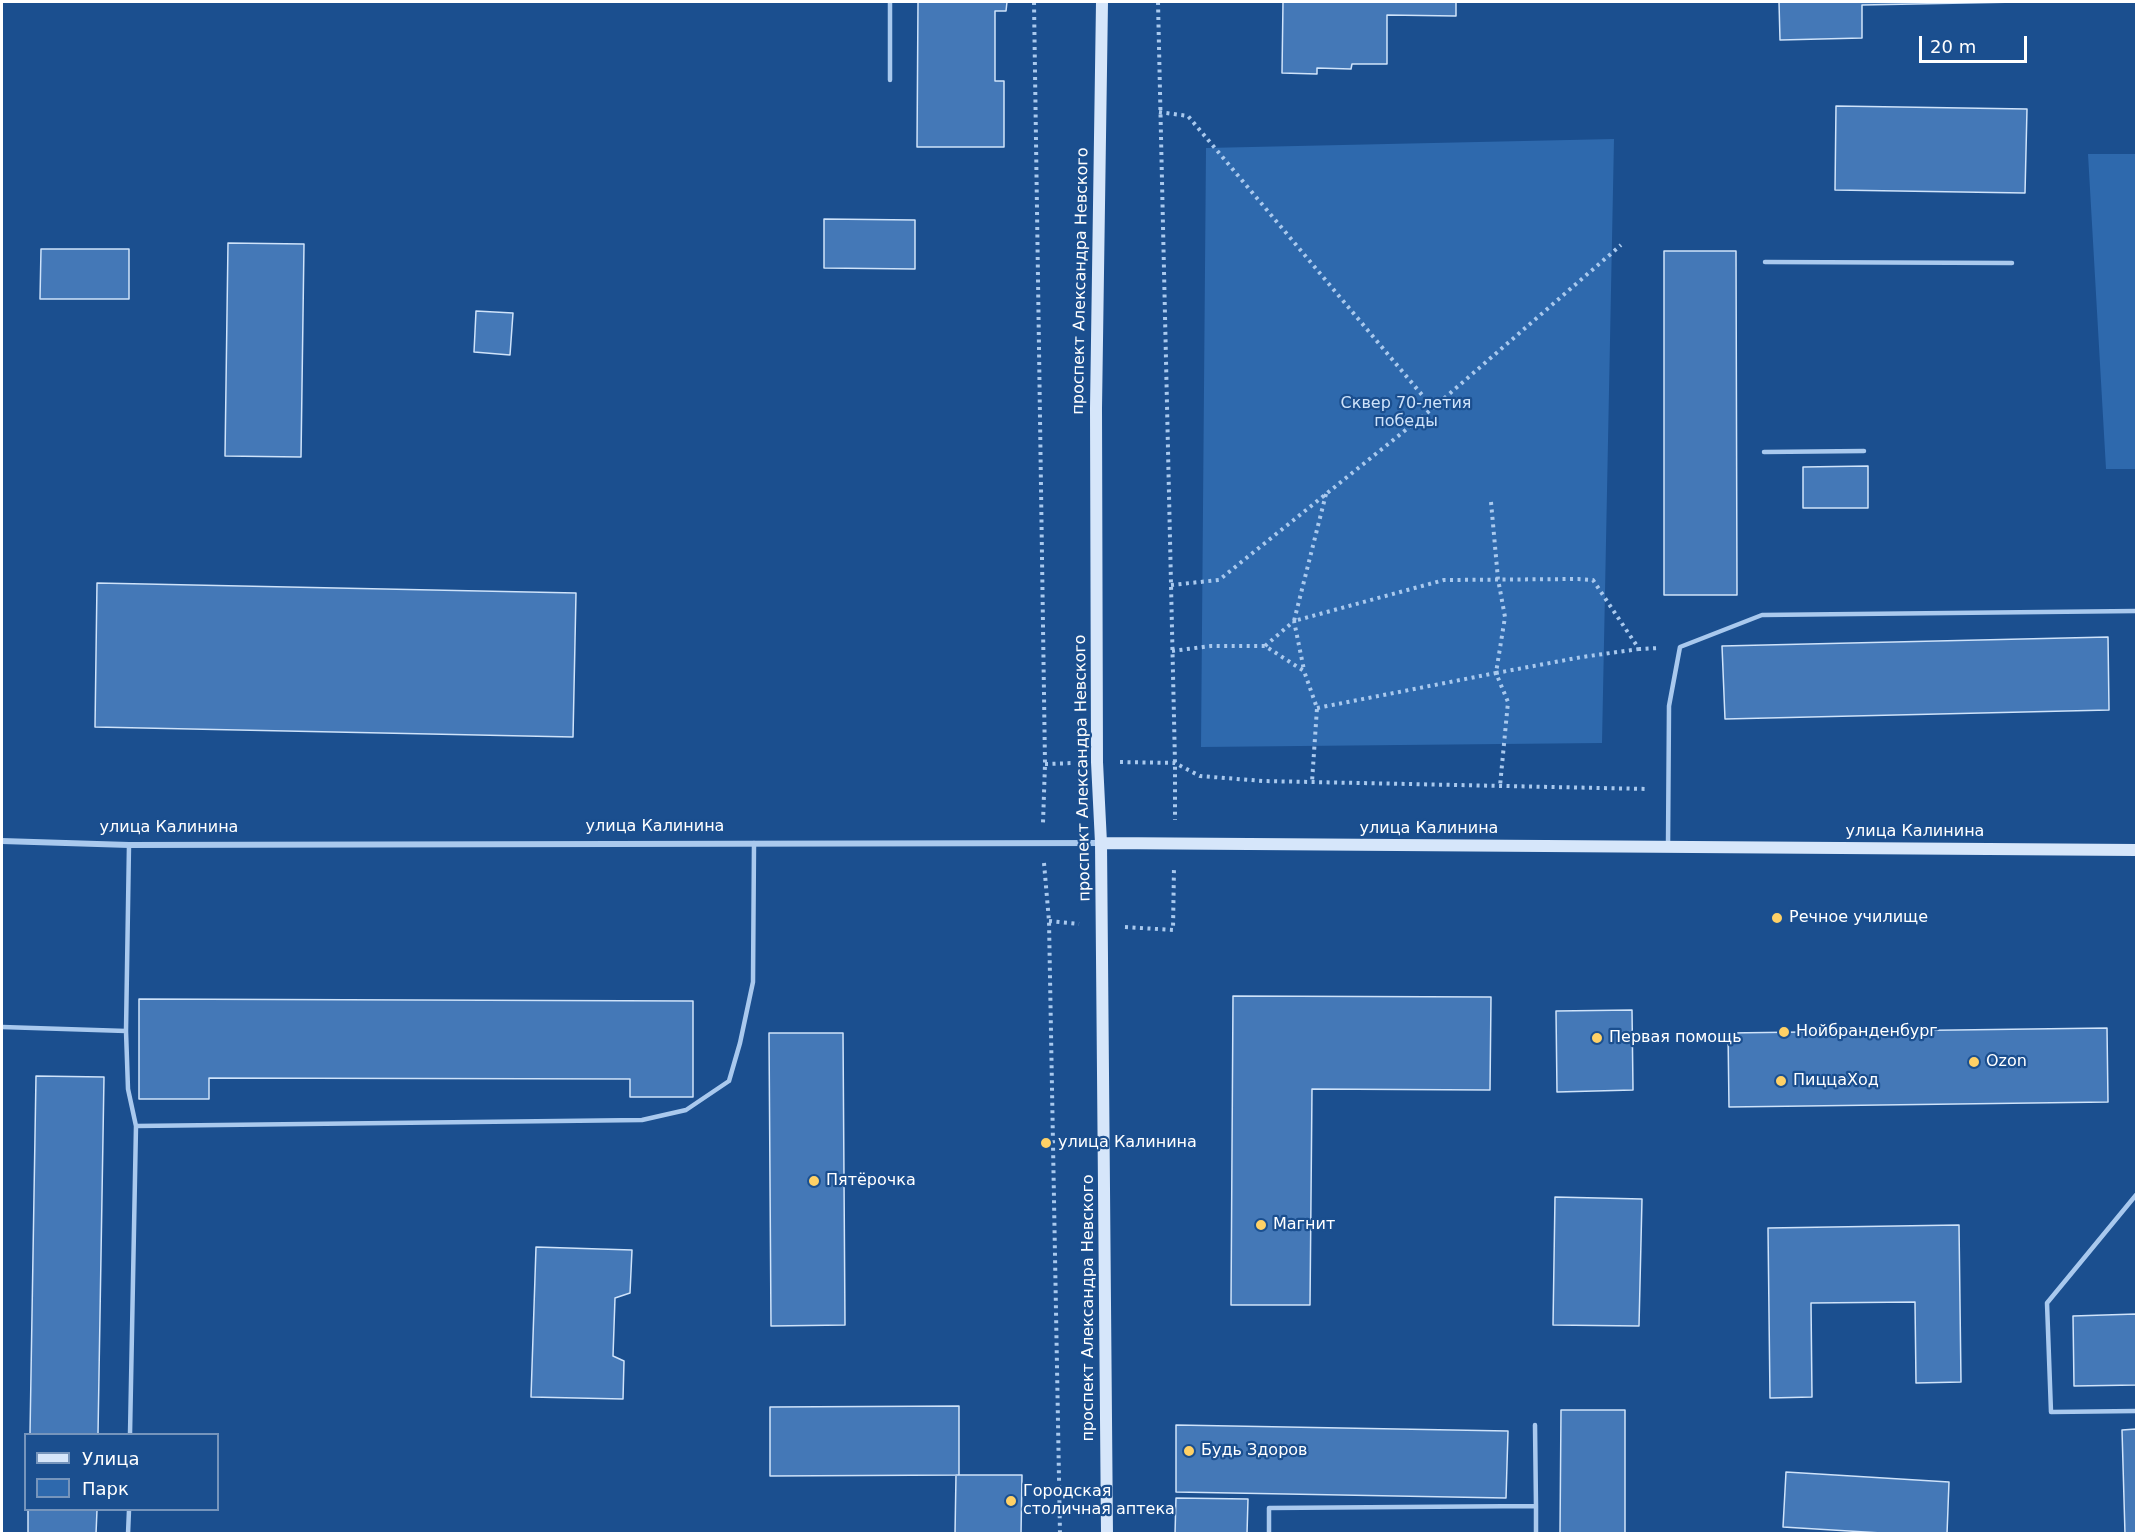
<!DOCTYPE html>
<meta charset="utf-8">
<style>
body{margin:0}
#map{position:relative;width:2138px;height:1535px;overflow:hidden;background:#1b4f8f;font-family:"DejaVu Sans",sans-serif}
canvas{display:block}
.frame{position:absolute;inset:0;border:3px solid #fff;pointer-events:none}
.legend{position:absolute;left:24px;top:1433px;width:195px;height:78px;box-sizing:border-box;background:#1b4f8f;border:2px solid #7695bc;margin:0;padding:8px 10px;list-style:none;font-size:18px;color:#fff}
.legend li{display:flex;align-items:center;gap:12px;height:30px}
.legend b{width:30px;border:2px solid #7695bc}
.scale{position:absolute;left:1919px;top:36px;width:108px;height:27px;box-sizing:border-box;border:3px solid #fff;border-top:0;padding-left:8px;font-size:18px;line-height:21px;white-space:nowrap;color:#fff;-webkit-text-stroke:4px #1b4f8f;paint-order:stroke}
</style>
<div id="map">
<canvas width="2138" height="1535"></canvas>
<div class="frame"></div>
<ul class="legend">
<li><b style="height:8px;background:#d6e6fa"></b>Улица</li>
<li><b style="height:16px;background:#2e69ad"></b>Парк</li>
</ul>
<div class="scale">20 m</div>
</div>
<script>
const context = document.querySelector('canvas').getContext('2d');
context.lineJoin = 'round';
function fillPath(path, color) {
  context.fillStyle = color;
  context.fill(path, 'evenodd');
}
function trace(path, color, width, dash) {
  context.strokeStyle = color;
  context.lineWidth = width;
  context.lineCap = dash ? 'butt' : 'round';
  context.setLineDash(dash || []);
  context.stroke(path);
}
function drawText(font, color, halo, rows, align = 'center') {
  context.font = font + ' "DejaVu Sans",sans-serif';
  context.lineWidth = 4.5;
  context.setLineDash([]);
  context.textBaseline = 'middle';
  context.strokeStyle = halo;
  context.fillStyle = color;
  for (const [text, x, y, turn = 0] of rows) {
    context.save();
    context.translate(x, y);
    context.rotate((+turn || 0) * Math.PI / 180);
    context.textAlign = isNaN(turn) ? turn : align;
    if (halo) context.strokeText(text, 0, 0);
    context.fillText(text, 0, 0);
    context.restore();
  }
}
fillPath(new Path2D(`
 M1614,139L1602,743L1201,747L1206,148Z
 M2088,154H2136V469H2106Z`), '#2e69ad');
const building = new Path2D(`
 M918,2H1007L1006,11H995V81H1004V147H917Z
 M1283,2H1456V16L1387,15V64H1352L1351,69L1317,68V74L1282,73Z
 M1779,2H2018L1862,5V38L1780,40Z
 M1836,106L2027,109L2025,193L1835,190Z
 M824,219L915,220V269L824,268Z
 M228,243L304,244L301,457L225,456Z
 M41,249H129V299H40Z
 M1664,251H1736L1737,595H1664Z
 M476,311L513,313L510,355L474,352Z
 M1868,466V508H1803V467Z
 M97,583L576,593L573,737L95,727Z
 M2108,637L2109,710L1725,719L1722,646Z
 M1233,996L1491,997L1490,1090L1312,1089L1310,1305H1231Z
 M139,999L693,1001V1097H630V1079L209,1078V1099H139Z
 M1632,1010L1633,1090L1557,1092L1556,1011Z
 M2107,1028L2108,1102L1729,1107L1728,1033Z
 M769,1033H843L845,1325L771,1326Z
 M36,1076L104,1077L98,1434H30Z
 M1555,1197L1642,1199L1639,1326L1553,1325Z
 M1959,1225L1961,1382L1916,1383L1915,1302L1811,1303L1812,1397L1770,1398L1768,1228Z
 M536,1247L632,1250L630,1293L615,1298L613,1356L624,1361L623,1399L531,1397Z
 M2136,1314V1385L2074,1386L2073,1316Z
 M959,1406V1475L770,1476V1407Z
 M1561,1410H1625V1534H1560Z
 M1176,1425L1508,1431L1506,1498L1176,1492Z
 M2136,1429V1534H2125L2122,1430Z
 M1786,1472L1949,1482L1947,1534H1898L1783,1527Z
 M956,1475H1022L1021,1534H955Z
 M1176,1498L1248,1499L1247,1534H1175Z
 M28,1510H97L96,1534H28Z`);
fillPath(building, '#4478b7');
trace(building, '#cfe3fa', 1.5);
trace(new Path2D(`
 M1034,2L1045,764L1043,823
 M1158,2L1175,763V820
 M1159,112L1188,116L1433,408
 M1326,494L1294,621L1444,580L1578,579L1593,580L1639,649L1659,648
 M1491,502L1498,579L1505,617L1496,673L1582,657L1639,649
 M1171,585L1219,580L1433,408L1621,245
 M1265,646L1294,621L1304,670
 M1172,651L1211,646H1265L1304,671L1317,708L1312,782
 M1317,708L1496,673L1508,702L1500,786
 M1120,762L1175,763L1200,776L1263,781L1649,789
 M1045,764L1074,763
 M1044,863L1049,921L1060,1534
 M1049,921L1079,924
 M1125,927L1173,930L1174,866`), '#a9c9ee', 4, [3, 4.5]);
trace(new Path2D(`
 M890,80V2
 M1765,262L2012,263
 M1764,452L1864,451
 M129,845L126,1031L128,1089L136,1126L130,1434
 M1668,847L1669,706L1680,647L1762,615L2136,611
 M2,1027L126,1031
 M136,1126L642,1120L686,1110L729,1081L740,1043L753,982L754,843
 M2136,1195L2047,1303L2051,1412L2136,1411
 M1536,1506V1534
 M128,1534L129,1510
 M1269,1534V1508L1536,1506L1535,1425`), '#a9c9ee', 4.5);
trace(new Path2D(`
 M2,841L129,845L1101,843`), '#a9c9ee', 6);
trace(new Path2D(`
 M1102,2L1096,408L1097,762L1101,843L1107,1534
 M1101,843L2136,850`), '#d6e6fa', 12);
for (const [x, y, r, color] of [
 [1777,918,6,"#ffd166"],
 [1784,1032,6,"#ffd166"],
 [1597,1038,6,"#ffd166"],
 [1974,1062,6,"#ffd166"],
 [1781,1081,6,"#ffd166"],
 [1046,1143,6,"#ffd166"],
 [814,1181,6,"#ffd166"],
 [1261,1225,6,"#ffd166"],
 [1189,1451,6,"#ffd166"],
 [1011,1501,6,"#ffd166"]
]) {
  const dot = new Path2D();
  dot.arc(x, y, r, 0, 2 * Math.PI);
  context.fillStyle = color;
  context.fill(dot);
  trace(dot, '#1b4f8f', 2);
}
drawText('16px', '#fff', '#1b4f8f', [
 ["проспект Александра Невского",1081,281,-89],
 ["проспект Александра Невского",1083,768,-91],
 ["улица Калинина",655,827],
 ["улица Калинина",169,828],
 ["улица Калинина",1429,829],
 ["улица Калинина",1915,832],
 ["проспект Александра Невского",1089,1308,-90]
]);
drawText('16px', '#cfe3fa', '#1b4f8f', [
 ["Сквер 70-летия",1406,404],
 ["победы",1406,422]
]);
drawText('16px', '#fff', '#1b4f8f', [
 ["Речное училище",1789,918],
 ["Нойбранденбург",1796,1032],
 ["Первая помощь",1609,1038],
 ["Ozon",1986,1062],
 ["ПиццаХод",1793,1081],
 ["улица Калинина",1058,1143],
 ["Пятёрочка",826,1181],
 ["Магнит",1273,1225],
 ["Будь Здоров",1201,1451],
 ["Городская",1023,1492],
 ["столичная аптека",1023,1510]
], 'left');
</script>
